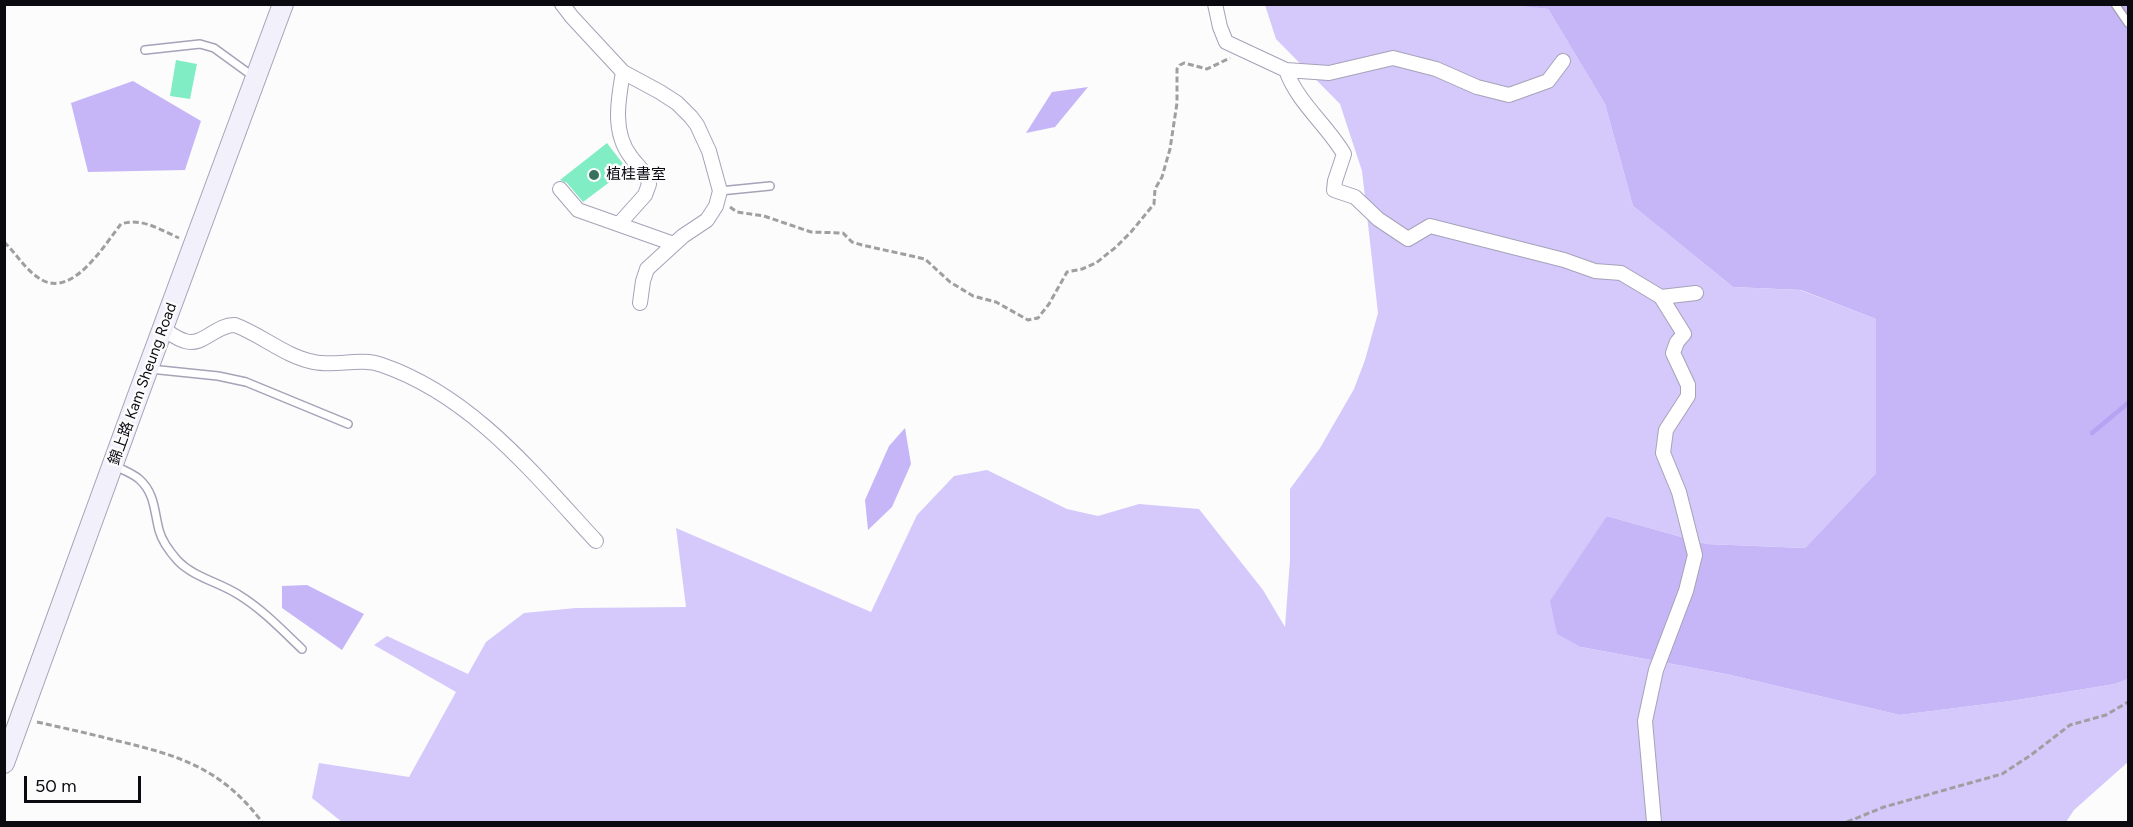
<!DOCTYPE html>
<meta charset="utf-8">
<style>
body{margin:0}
#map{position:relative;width:2133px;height:827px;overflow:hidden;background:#fcfcfc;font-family:Figtree,sans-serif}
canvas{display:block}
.frame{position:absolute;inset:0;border:6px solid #0c0a11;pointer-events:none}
.scale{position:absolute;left:24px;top:776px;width:117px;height:27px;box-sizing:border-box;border:3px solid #0c0a11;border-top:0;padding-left:8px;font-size:18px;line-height:21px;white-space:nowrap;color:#0c0a11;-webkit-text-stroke:4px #fcfcfc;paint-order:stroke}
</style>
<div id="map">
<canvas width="2133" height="827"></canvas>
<div class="frame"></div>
<div class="scale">50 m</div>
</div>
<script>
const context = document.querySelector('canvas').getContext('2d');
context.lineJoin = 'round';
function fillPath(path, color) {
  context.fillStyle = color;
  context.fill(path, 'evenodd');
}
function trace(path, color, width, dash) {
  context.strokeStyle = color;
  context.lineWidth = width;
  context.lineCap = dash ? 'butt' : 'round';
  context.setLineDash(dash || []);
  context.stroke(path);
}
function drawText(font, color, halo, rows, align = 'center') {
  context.font = font + ' Figtree,"Noto Sans TC",sans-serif';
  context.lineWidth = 5;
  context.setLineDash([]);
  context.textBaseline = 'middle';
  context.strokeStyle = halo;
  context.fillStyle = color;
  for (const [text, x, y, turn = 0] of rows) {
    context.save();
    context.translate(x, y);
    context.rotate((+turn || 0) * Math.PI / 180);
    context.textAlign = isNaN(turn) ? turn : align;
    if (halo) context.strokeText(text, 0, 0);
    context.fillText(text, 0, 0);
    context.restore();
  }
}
fillPath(new Path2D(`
 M1514,4L1548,9L1605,104L1633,206L1733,287L1800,290L1876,319V473L1805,548L1706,544L1607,516L1581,647L1726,674L1900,715L2011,701L2115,684L2128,679V762L2074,810L2066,822H342L312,798L319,763L409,777L456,692L374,645L387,636L468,674L486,642L524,613L576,608L686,607L676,528L871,612L917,515L954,476L987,470L1067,509L1098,516L1139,504L1199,509L1263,590L1285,627L1290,560V489L1320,448L1354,389L1365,360L1378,313L1362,171L1340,104L1276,39L1265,5Z`), '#d5c9fc');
fillPath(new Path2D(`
 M1514,5H2128V679L2115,684L2011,701L1900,715L1726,674L1581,647L1557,634L1550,601L1607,516L1706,544L1805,548L1876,473V319L1801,290L1733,287L1633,206L1605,104L1548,9Z
 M133,81L201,121L185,170L88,172L71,103Z
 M1088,87L1055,127L1026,133L1052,92Z
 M905,428L911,464L892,507L868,530L865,500L889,446Z
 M307,585L364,614L342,650L282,608V586Z`), '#c6b6f8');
trace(new Path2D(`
 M2092,433L2128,403`), '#b7a2f3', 4.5);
fillPath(new Path2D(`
 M176,60L197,64L190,99L170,96Z
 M607,143L627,169L583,202L567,183L560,180Z`), '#81edc5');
const lane = new Path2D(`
 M2115,4L2128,23
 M145,50L200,44L214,48L254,77
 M720,191L770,186
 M150,369L218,376L246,382L348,424
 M115,466C123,470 132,473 139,479C155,493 154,511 159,530C162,542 170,552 178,561C195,578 219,582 239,595C262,609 282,630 302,649`);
const street = new Path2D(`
 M562,4L572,17L623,72L660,92L677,103L691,117L697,125L709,151L720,191L716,206L707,220L683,236L647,269L643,281L640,303
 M1215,4L1220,27L1226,42L1286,70C1297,102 1327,125 1344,154L1335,181L1334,190L1355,197L1378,219L1408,239L1430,226L1564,260L1595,271L1621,273L1661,297L1684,334L1677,342L1673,353L1688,385V396L1666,430L1663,453L1679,492L1695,555L1686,591L1656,670L1645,721L1654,822
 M1286,70L1329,73L1393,58L1436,69L1477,87L1509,95L1548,81L1563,61
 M560,189L578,210L674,244
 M619,224L645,195L649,184C647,172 637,166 631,157C612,133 618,100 623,72
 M1661,297L1696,293
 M163,329C170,333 177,339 185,341C203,347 216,324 235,325C262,335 286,357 314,362C336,367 360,357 382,365C472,396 533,473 596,541`);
const secondary = new Path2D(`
 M4,763L137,398L283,4`);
trace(lane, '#a6a2b8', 10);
trace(street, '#a6a2b8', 16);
trace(secondary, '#a6a2b8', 22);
trace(new Path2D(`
 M730,207L737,212L764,216L811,232L843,233L852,242L862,245L925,259L950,282L973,296L996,302L1028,320L1038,318L1049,304L1067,272L1082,269L1096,263L1116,247L1131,232L1154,204L1155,189L1162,177L1170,149L1177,103V69L1180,65L1184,63L1207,69L1230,58
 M4,242C18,255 26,272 44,281C75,295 105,244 121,224C141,217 161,230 179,238
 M37,722C64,728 91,734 118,741C181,756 222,769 262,822
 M1847,822L1884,807L2002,774L2031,755L2070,725L2106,715L2128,702`), '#9f9ea1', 3, [6, 3]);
trace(lane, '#fff', 7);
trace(street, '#fff', 14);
trace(secondary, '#f2f0fb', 20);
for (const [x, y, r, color] of [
 [594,175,6,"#35715c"]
]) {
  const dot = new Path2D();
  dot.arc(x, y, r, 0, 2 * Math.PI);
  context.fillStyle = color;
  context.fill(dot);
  trace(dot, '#fcfcfc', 2);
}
drawText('15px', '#0c0a11', '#fcfcfc', [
 ["植桂書室",606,175]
], 'left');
drawText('15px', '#0c0a11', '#fcfcfc', [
 ["錦上路 Kam Sheung Road",143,384,-70]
]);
</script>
